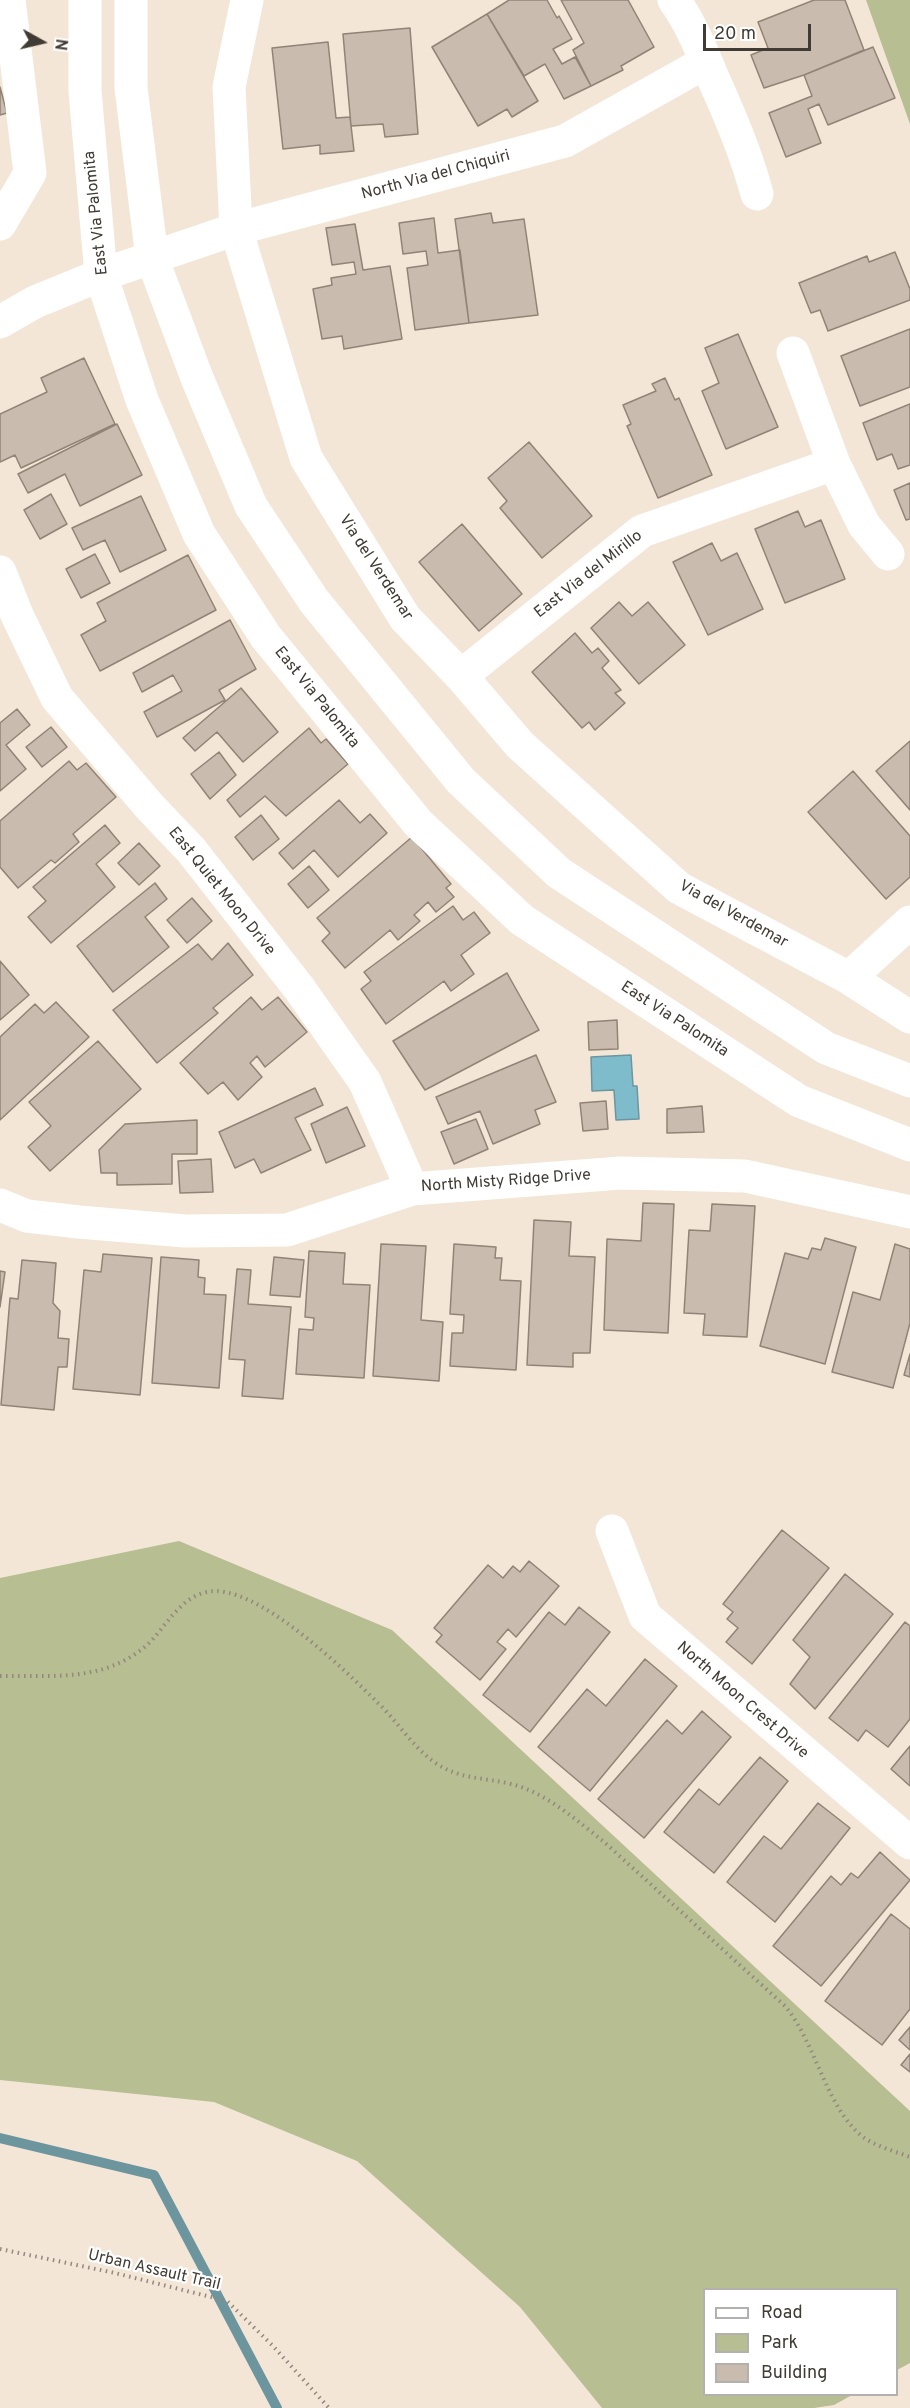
<!DOCTYPE html>
<style>
body{margin:0}
#map{position:relative;width:910px;height:2408px;overflow:hidden;background:#f4e6d7;font-family:Overpass,sans-serif}
canvas{display:block}
.legend{position:absolute;left:703px;top:2288px;width:195px;height:108px;box-sizing:border-box;background:#fff;border:2px solid #b3b1ae;margin:0;padding:8px 10px;list-style:none;font-size:18px;color:#413b35}
.legend li{display:flex;align-items:center;gap:12px;height:30px}
.legend b{width:30px;border:2px solid #b3b1ae}
.north{position:absolute;left:12px;top:12px;width:60px;height:60px;-webkit-text-stroke:4px #fff;paint-order:stroke;rotate:98deg;font-size:16px;font-weight:700;line-height:24px;text-align:center;color:#413b35}
.north::after{content:'';display:block;margin:auto;width:21px;height:27px;background:#413b35;clip-path:polygon(50% 0,100% 100%,50% 72%,0 100%)}
.scale{position:absolute;left:703px;top:24px;width:108px;height:27px;box-sizing:border-box;border:3px solid #413b35;border-top:0;padding-left:8px;font-size:18px;line-height:21px;white-space:nowrap;color:#413b35;-webkit-text-stroke:4px #fff;paint-order:stroke}
</style>
<div id="map">
<canvas width="910" height="2408"></canvas>
<ul class="legend">
<li><b style="height:8px;background:#fff"></b>Road</li>
<li><b style="height:16px;background:#b6be92"></b>Park</li>
<li><b style="height:16px;background:#c9bbad"></b>Building</li>
</ul>
<div class="north">N</div>
<div class="scale">20 m</div>
</div>
<script>
const context = document.querySelector('canvas').getContext('2d');
context.lineJoin = 'round';
function fillPath(path, color) {
  context.fillStyle = color;
  context.fill(path, 'evenodd');
}
function trace(path, color, width, dash) {
  context.strokeStyle = color;
  context.lineWidth = width;
  context.lineCap = dash ? 'butt' : 'round';
  context.setLineDash(dash || []);
  context.stroke(path);
}
function drawText(font, color, halo, rows, align = 'center') {
  context.font = font + ' Overpass,sans-serif';
  context.lineWidth = 4.5;
  context.setLineDash([]);
  context.textBaseline = 'middle';
  context.strokeStyle = halo;
  context.fillStyle = color;
  for (const [text, x, y, turn = 0] of rows) {
    context.save();
    context.translate(x, y);
    context.rotate((+turn || 0) * Math.PI / 180);
    context.textAlign = isNaN(turn) ? turn : align;
    if (halo) context.strokeText(text, 0, 0);
    context.fillText(text, 0, 0);
    context.restore();
  }
}
fillPath(new Path2D(`
 M866,0H910V124Z
 M179,1541L392,1630L910,2111V2363L897,2370L896,2290H704V2394L852,2395L834,2405L814,2408H602L520,2307L357,2161L214,2102L0,2080V1578Z`), '#b6be92');
const water = new Path2D(`
 M631,1055L633,1086H637L639,1119L616,1120L614,1090L592,1091L591,1057Z`);
fillPath(water, '#7ebccb');
trace(water, '#6c959e', 1.5);
trace(new Path2D(`
 M0,2138L154,2175L277,2408`), '#6c959e', 10);
const building = new Path2D(`
 M509,0H547L557,18L559,16L572,39L553,49L562,64L575,57L591,86L564,99L545,64L524,76L487,14Z
 M561,0H628L654,47L621,66L623,70L591,86L573,50L584,43Z
 M814,0H845L864,50L804,75L764,88L751,55L768,48L758,22Z
 M487,14L538,101L512,117L507,109L478,126L432,47Z
 M410,28L418,134L385,137L383,124L351,126L343,34Z
 M328,42L336,118L350,117L354,151L320,154V145L283,149L272,48Z
 M873,47L895,98L828,125L819,104L808,109L821,143L786,157L769,113L812,96L804,75Z
 M0,87L7,113L0,115Z
 M491,213L493,223L524,219L538,315L469,323L455,219Z
 M434,218L438,253L460,250L469,323L415,330L407,268L428,265L426,251L403,254L399,223Z
 M355,224L363,270L390,266L402,339L344,349L342,336L322,339L313,289L332,285L331,278L356,274L354,262L332,265L326,228Z
 M895,252L910,289V300L828,331L820,310L811,313L799,283L867,256L869,262Z
 M910,329V387L860,406L841,356Z
 M738,334L778,427L726,449L702,391L719,383L705,348Z
 M84,358L115,424L21,468L15,455L0,462V414L47,392L41,378Z
 M665,378L675,400L679,398L712,475L658,498L627,426L631,424L623,405L656,391L652,384Z
 M910,404V465L898,469L892,454L877,460L863,423Z
 M117,424L142,475L80,506L65,474L28,493L18,474Z
 M529,442L592,516L542,558L500,508L507,501L488,478Z
 M910,483V519L906,520L894,490Z
 M51,494L67,524L40,539L24,510Z
 M141,496L166,550L120,572L105,540L83,550L72,528Z
 M798,511L805,527L821,520L845,579L785,603L755,529Z
 M462,524L522,594L479,631L419,562Z
 M712,543L721,561L737,553L763,609L708,635L673,562Z
 M95,554L110,583L81,598L66,569Z
 M188,555L216,610L100,671L81,635L106,621L97,603Z
 M619,602L632,616L648,602L685,645L639,684L591,628Z
 M230,620L256,669L219,690L225,700L157,737L144,712L182,691L173,675L142,692L133,673Z
 M575,633L592,653L598,648L609,661L602,668L621,690L615,693L625,703L595,730L589,722L582,728L532,672Z
 M241,688L278,732L243,762L217,732L195,751L183,738Z
 M17,709L30,725L6,745L26,769L0,791V723Z
 M51,727L67,747L42,767L26,747Z
 M309,728L321,743L326,739L348,764L286,816L265,796L240,817L227,800Z
 M910,741V810L876,771Z
 M219,752L236,775L210,799L191,774Z
 M69,761L77,770L86,763L116,797L73,834L79,842L55,863L51,860L18,888L0,867V821Z
 M853,771L910,836V877L886,899L808,812Z
 M339,800L360,823L370,814L387,833L338,877L314,850L293,869L279,853Z
 M261,815L279,839L253,860L235,837Z
 M105,825L120,843L96,864L115,887L51,943L28,917L46,901L33,887Z
 M412,837L451,884L446,888L454,897L436,912L428,902L414,915L420,921L398,940L390,930L345,968L322,941L330,933L317,918Z
 M139,843L160,866L139,885L118,863Z
 M309,866L329,890L308,908L288,884Z
 M155,883L167,899L145,917L169,947L113,992L77,946Z
 M192,898L212,921L187,943L167,920Z
 M453,906L463,920L474,912L490,933L461,955L474,974L451,991L444,981L386,1024L361,989L371,981L364,972Z
 M228,943L253,975L213,1008L218,1013L157,1063L113,1010L198,944L212,960Z
 M0,961L29,995L0,1020Z
 M507,973L539,1030L425,1090L393,1041Z
 M251,997L262,1010L278,997L307,1032L265,1067L257,1056L250,1063L262,1077L238,1100L223,1082L208,1094L180,1063Z
 M56,1002L89,1037L0,1120V1037L35,1004L44,1013Z
 M617,1020L618,1049L589,1050L588,1022Z
 M98,1041L141,1089L50,1171L28,1147L51,1126L29,1102Z
 M536,1055L556,1102L535,1110L540,1124L493,1144L480,1111L448,1124L436,1097Z
 M315,1088L323,1105L295,1118L311,1150L261,1173L254,1159L235,1168L219,1132Z
 M606,1101L608,1129L583,1131L580,1103Z
 M702,1106L704,1132L667,1133V1109Z
 M347,1107L365,1146L326,1163L311,1124Z
 M476,1119L488,1149L454,1164L441,1132Z
 M197,1120V1154H172V1184L117,1185V1173H101L99,1150L125,1124Z
 M211,1159L213,1192L180,1193L178,1161Z
 M643,1203L674,1204L668,1333L604,1330L607,1239L641,1241Z
 M712,1204L755,1206L747,1337L703,1335L705,1314L684,1313L689,1230L710,1231Z
 M534,1220L571,1222L569,1256L595,1257L590,1353H573V1367L527,1365Z
 M825,1238L856,1247L825,1364L760,1346L785,1253L808,1259L812,1248L821,1250Z
 M381,1244L426,1246L421,1320L443,1322L439,1381L373,1376Z
 M454,1244L496,1247L495,1258H502L500,1280L521,1281L516,1370L450,1366L452,1333H463L464,1315L450,1314Z
 M895,1244L910,1249V1323L893,1388L832,1372L853,1292L880,1300Z
 M309,1251L345,1253L343,1284L370,1285L364,1378L296,1374L299,1329L313,1330L314,1318L305,1317Z
 M103,1254L152,1258L140,1395L73,1389L84,1270L101,1272Z
 M161,1257L199,1260L198,1277L205,1278L204,1294L226,1295L219,1388L152,1383Z
 M274,1257L304,1260L300,1297L270,1295Z
 M22,1260L56,1263L53,1303L60,1311L58,1338L69,1339L67,1367H58L54,1410L1,1405L10,1298L18,1299Z
 M237,1269L251,1270L248,1304L291,1307L283,1399L242,1396L245,1360L229,1359Z
 M0,1271L5,1272L0,1307Z
 M910,1354V1377L904,1375Z
 M782,1530L829,1568L752,1664L726,1642L738,1628L727,1619L733,1612L723,1604Z
 M529,1561L559,1586L516,1637L508,1629L497,1642L506,1649L480,1680L436,1642L442,1635L434,1628L488,1565L503,1578L513,1566L520,1572Z
 M845,1574L893,1614L815,1709L790,1684L810,1657L793,1640Z
 M579,1607L610,1632L530,1732L483,1695L549,1612L565,1625Z
 M905,1622L910,1626V1719L888,1747L866,1730L858,1741L829,1718Z
 M645,1659L677,1686L590,1791L538,1747L587,1689L606,1706Z
 M702,1711L731,1737L644,1838L598,1799L667,1720L682,1734Z
 M910,1746V1786L891,1769Z
 M760,1757L788,1781L714,1873L664,1832L699,1789L719,1805Z
 M818,1803L850,1828L775,1922L727,1882L764,1836L781,1849Z
 M880,1852L910,1880L821,1986L773,1946L831,1876L841,1885L851,1873L858,1878Z
 M891,1914L910,1929V2009L882,2045L825,2001Z
 M910,2027V2050L899,2040Z
 M910,2054V2072L901,2065Z`);
fillPath(building, '#c9bbad');
trace(building, '#918476', 1.5);
trace(new Path2D(`
 M0,1676C52,1675 103,1683 147,1645C166,1627 179,1598 207,1592C254,1581 346,1671 378,1703C397,1721 412,1746 434,1762C460,1780 483,1777 511,1784C545,1792 576,1820 603,1841L785,2006C816,2043 826,2108 863,2137C877,2147 894,2151 910,2157
 M0,2249L115,2273L227,2301L272,2345L329,2408`), '#92887e', 4, [1.5, 4.5]);
trace(new Path2D(`
 M85,0V91L101,275L142,400L199,534L266,637L418,823L522,920L799,1101L910,1145
 M131,0V88L152,258L197,378L251,506L314,601L461,781L559,873L826,1048L910,1081
 M247,0L229,87L236,229L306,458L405,618L461,676L520,745L679,888L849,978L910,1017
 M674,0C691,23 702,52 713,78C730,116 746,153 757,194
 M0,224L30,173L9,0
 M0,322L35,302L101,275L236,229L565,141L706,62
 M793,353L834,464L864,525L888,554
 M0,572L17,615L57,698L150,807L191,850L299,988L365,1082L412,1189
 M461,676L642,531L834,464
 M849,978L910,922
 M0,1205L27,1216L79,1222L185,1231L287,1230L412,1189L621,1173L745,1176L910,1212
 M612,1531L645,1616L910,1843`), '#fff', 33);
drawText('16px', '#413b35', '#fff', [
 ["North Via del Chiquiri",436,176,-15],
 ["East Via Palomita",97,213,-96],
 ["Via del Verdemar",375,568,57],
 ["East Via del Mirillo",589,575,-38],
 ["East Via Palomita",316,698,51],
 ["East Quiet Moon Drive",221,892,51],
 ["Via del Verdemar",733,915,29],
 ["East Via Palomita",674,1020,33],
 ["North Misty Ridge Drive",506,1182,-4],
 ["North Moon Crest Drive",742,1701,41],
 ["Urban Assault Trail",154,2271,13]
]);
</script>
